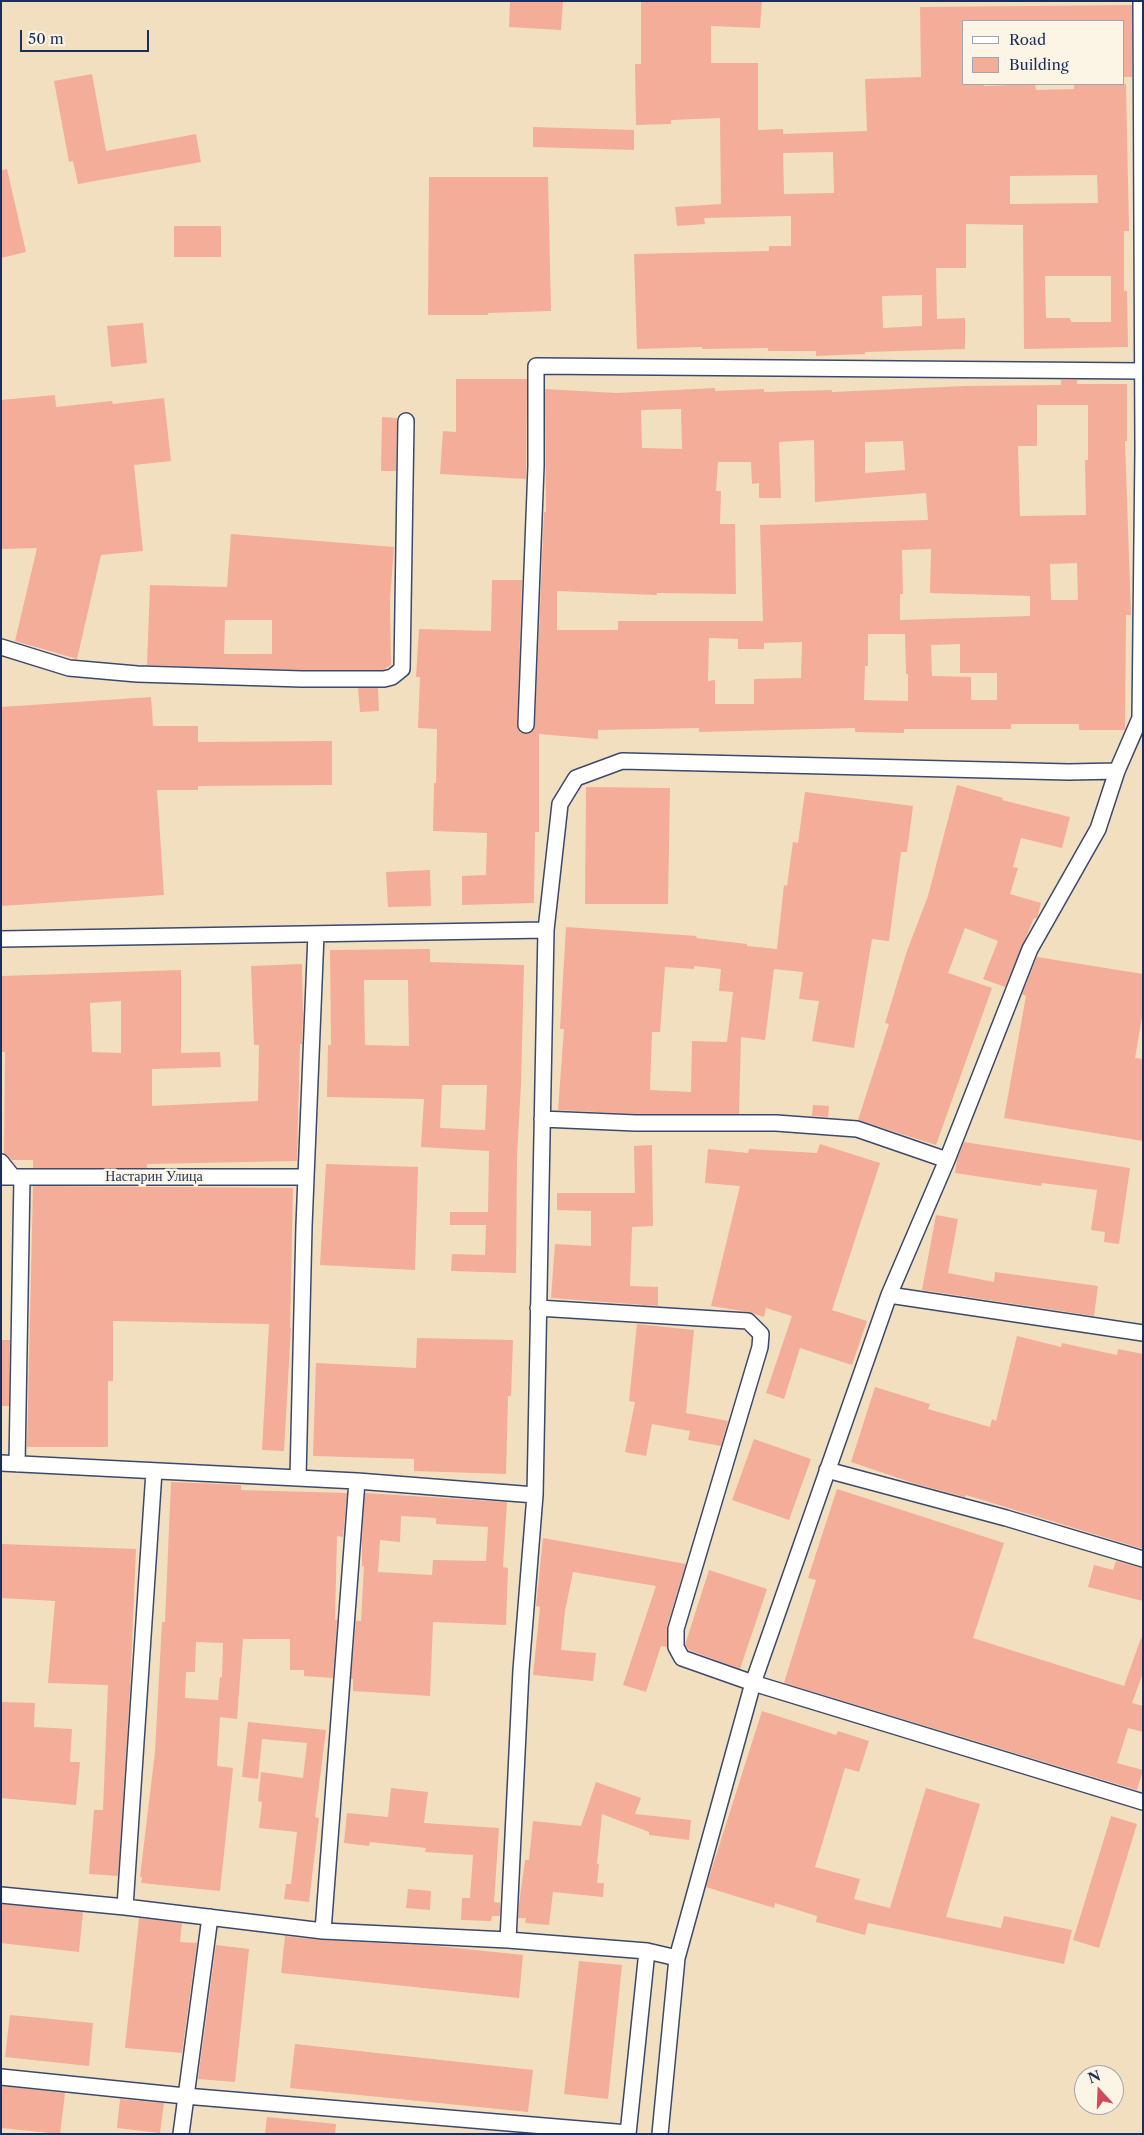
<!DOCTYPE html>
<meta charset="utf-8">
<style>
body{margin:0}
#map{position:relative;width:1144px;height:2135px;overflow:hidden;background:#f2dfbf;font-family:"Libre Caslon Text",serif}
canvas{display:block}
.frame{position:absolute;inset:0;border:2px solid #1b2f5e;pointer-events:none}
.legend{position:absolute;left:962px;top:20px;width:162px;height:65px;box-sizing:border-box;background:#fcf5e5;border:1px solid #a2a6af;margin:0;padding:6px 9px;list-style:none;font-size:15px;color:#1b2f5e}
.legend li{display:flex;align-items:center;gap:10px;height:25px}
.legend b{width:25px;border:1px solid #a2a6af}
.north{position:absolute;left:1074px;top:2065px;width:50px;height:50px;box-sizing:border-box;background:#fcf5e5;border:1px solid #a2a6af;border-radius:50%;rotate:340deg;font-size:14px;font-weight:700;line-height:20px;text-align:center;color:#1b2f5e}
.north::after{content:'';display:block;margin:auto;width:18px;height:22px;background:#d1495b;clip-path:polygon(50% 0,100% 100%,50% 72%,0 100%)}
.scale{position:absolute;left:20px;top:30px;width:129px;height:22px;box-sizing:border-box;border:2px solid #1b2f5e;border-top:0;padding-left:6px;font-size:15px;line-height:18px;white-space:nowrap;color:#1b2f5e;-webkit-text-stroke:4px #fcf5e5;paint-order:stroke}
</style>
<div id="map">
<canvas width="1144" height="2135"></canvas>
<div class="frame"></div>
<ul class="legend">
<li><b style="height:6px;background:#fff"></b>Road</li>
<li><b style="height:14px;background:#f4ad99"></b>Building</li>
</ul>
<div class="north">N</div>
<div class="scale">50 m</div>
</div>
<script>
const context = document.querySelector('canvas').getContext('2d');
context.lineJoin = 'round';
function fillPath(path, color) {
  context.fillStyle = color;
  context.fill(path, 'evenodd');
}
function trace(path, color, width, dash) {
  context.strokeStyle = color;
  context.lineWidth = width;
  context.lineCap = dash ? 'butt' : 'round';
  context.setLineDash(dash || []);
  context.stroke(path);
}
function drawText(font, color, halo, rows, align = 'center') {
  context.font = font + ' "Libre Caslon Text",serif';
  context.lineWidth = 5;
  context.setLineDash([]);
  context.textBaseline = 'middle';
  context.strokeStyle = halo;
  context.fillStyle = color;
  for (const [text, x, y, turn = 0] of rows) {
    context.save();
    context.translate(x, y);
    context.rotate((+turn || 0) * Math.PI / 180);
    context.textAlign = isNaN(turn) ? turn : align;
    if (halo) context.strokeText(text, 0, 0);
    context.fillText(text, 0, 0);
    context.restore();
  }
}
fillPath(new Path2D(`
 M510,1H563L561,30L509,27Z
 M641,1H762L760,28L711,26V63H758V130L783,129V134L867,131L865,79L921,77L920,7L1132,5V77H1123V21H963V84H984V86L1035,84L1036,90L1074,89V84H1126L1129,231H1124V291H1127L1128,347L1024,349L1023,225L966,224V268H936L937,319L965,318V349L865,352V354L816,356V351H768V348L702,349V347L637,349L634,254L769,251V246H791V216L704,218L705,224L677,226L675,207L721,204L720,118L671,120V124L636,125L635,64H641ZM833,152L834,193L784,194L783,153ZM1097,175L1098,203L1010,204V176ZM1045,276H1111V322H1071L1070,318H1046ZM922,295V326L883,328L882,296Z
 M92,74L106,151L196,134L201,162L78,184L73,161L69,162L54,81Z
 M533,127L634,130V150L533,147Z
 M7,169L26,252L1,258V170Z
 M429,177H548L551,311L488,313V315H428Z
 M174,226H221V257H174Z
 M143,323L147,363L111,367L107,326Z
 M456,379H527L526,479L440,474L443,431L456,432Z
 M1061,380H1077V384H1127V441H1125L1131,615H1126L1125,730H1079V724H1011V729H904V733L855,732V728L699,732V728L598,730V739L539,734V832H535L534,903L462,905V876L486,875L487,833L433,831L434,783H436L437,729L418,728L420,677H416L419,629L491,631L492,580H522L517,725L521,733L526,734L534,730L535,725L544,512H546L545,389L617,393L715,388V391L764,389V392L832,390V392L965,386L1061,385ZM1037,405H1088V460H1085L1086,515L1020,516L1018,446H1037ZM681,409L682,449L642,448L641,410ZM814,440L815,502L926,493L928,520L760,525L763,621H618V630H557V591L657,595V593L736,594L735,524H720L721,491H716L718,462H751L752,484L759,483V498H781L779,442ZM903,441L905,470L865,473V442ZM931,549L930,593L1030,596V616L900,620V594H903L902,550ZM1077,563L1078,600H1051L1050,564ZM868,634H905L906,674H908V701L864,700L865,666H868ZM709,638L738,639V649H764V643L802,642L801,678L754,679V704H715V680L708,681ZM960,644V673H997V700H971V677L932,676L931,645Z
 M55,395L56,407L112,401L113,404L164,398L171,461L134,465L143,551L101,555L77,659L15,641L37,548L1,549V400Z
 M382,417L397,418L396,471H381Z
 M231,534L394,547L390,600L391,665L383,670H302L147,665L150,585L227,587ZM225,620H272V654H224Z
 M358,688H378L379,711L360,712Z
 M151,697L153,726H198V742L332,741V785L198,786V790H157L164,895L1,906V707Z
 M957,785L1003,798L1002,800L1070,817L1062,848L1021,838L1013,867L1018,868L1010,894L1041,903L1037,918H1034L1005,987L983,979L998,941L965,928L948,973L992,988L936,1145L858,1120L889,1024L885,1023L907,951L928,896Z
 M586,787L670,788L668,904H585Z
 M805,792L913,806L907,852H901L889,941L872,939L854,1048L812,1041L819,1001L799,999L803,972L774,969L765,1040L741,1037L739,1114H636L558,1110L564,1029H560L566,927L697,936L696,938L747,944V946L777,949L784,885L787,886L793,842L798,843ZM694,966L721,969L719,991L733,992L727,1042L692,1041L691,1092L650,1090L652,1032H660L665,967L694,969Z
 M430,870L431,906L388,907L386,872Z
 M430,949V962L524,965L521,1084L517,1157L516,1273L451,1271L452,1254L485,1255L486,1225H450V1212H488L489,1151L421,1147L424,1099L327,1097L328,1045H331L330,950ZM364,980H408L409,1046L365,1045ZM442,1085H487L485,1130L440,1128Z
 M1037,957L1143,974V1011L1135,1058L1143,1059V1141L1004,1118L1026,996L1022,994Z
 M302,964L303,1015L302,1044H300L297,1161L147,1164V1168H33V1160H12L4,1153L5,1052H2V976L181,970V1053L220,1052L221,1067L152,1069V1106L258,1101L259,1045H254L251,966ZM121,1001V1053L92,1052L90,1003Z
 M813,1105L829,1106L828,1117L812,1116Z
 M964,1142L1130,1168L1119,1244L1104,1242L1105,1232L1091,1230L1097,1190L1042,1183L1041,1186L955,1173L957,1160Z
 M820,1144L880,1163L832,1310L867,1321L852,1365L800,1348L784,1399L766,1393L792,1316L766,1308L764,1317L749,1312L711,1306L740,1186L705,1183L708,1149L748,1153L749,1149L817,1153Z
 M652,1145L653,1226L632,1227L630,1286L658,1287V1306L551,1298L555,1244L591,1246V1211L557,1210V1193H635L634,1146Z
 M326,1164L418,1167L415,1270L320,1265Z
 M33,1186L293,1188L290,1328H291L284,1451L262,1450L269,1324L113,1321V1381H108V1447H27Z
 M936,1215L958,1219L948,1273L994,1282L995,1272L1098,1286L1094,1316L922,1290Z
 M637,1324L694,1330L686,1413L728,1421L721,1446L688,1440L690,1431L652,1424L646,1456L625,1452L635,1402L629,1401Z
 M1017,1336L1061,1347L1062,1343L1117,1355L1118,1349L1143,1354V1549L966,1495L965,1497L916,1484L851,1462L875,1387L930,1404L928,1409L990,1427L992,1419L996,1421Z
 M417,1338L513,1340L511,1396H508L506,1474L414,1471V1459L313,1456L316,1363L416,1368Z
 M1,1340H10L9,1406H1Z
 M754,1439L811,1459L789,1520L732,1500Z
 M171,1482L241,1485V1490L347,1493L343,1537L337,1536L335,1620H337L333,1678L304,1676V1670H290V1639H243L237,1719L220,1717L217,1766L233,1768L220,1891L141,1883L142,1877H140L155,1752L162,1622H165ZM196,1642L223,1643L222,1677H220L218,1700L185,1698L186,1672H195Z
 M837,1489L1004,1543L973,1638L1124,1686L1141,1638L1143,1639V1673L1132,1703L1143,1706V1732L1128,1728L1117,1763L1143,1770L1137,1790L784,1683L816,1580L808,1578Z
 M365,1493L507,1502L503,1567L508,1568L506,1625L433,1622L430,1696L353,1691V1679H351L356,1621H361L364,1566H362V1538ZM401,1516L436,1518V1524L488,1527L486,1561L433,1560L432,1575L378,1572L380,1540L400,1542Z
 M543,1538L686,1564L667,1626V1647L661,1646L646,1692L623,1685L656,1586L573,1572L565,1611L561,1650L596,1653L593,1681L533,1675L540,1607L536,1606Z
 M1,1544L136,1549L130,1691L118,1876L89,1874L94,1810H103L108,1685L48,1683L55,1601L1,1598Z
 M1116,1561L1143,1568V1601L1088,1587L1094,1565L1113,1570Z
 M709,1570L767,1589L740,1669L689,1650L685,1645Z
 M1,1702L35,1703L34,1727L72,1729L70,1762H80L76,1805L1,1798Z
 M762,1711L836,1735L838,1731L869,1741L859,1772L845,1768L815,1867L860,1879L854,1899L890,1908L926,1788L980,1804L946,1917L1001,1928L1004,1916L1072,1930L1064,1964L868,1923L865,1935L816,1922L817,1916L775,1903L774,1908L706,1887Z
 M248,1722L326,1730L315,1817L319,1818L309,1902L284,1899L286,1884H291L297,1832L259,1828L262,1802L258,1801L261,1772L303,1778L307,1743L262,1739L258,1779L242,1777Z
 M596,1782L641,1798L635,1814L691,1820L689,1840L649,1835V1832L602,1814L597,1864H599L597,1883H604L603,1897L553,1892L549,1925L525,1923L526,1918H518L519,1904L525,1860H529L533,1821L581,1826Z
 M391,1788L428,1792L424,1823L499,1828L494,1902L500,1903V1916H492L491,1921L461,1920L462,1898H470L473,1855L425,1852L426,1848L370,1842L369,1846L344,1843L347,1813L388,1817Z
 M1111,1816L1137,1824L1099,1948L1073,1940Z
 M408,1889L431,1891L430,1910L406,1908Z
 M1,1904L83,1912L79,1952L1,1943Z
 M139,1918L182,1923L180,1942L197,1943L182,2053L125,2048Z
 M285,1936L322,1940L437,1946L523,1955L519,1998L281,1973Z
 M216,1945L249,1949L235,2082L198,2079Z
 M579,1961L622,1965L608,2099L564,2094Z
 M10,2015L93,2023L89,2066L5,2057Z
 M295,2044L533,2070L528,2112L290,2088Z
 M1,2086L65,2093L60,2134L1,2128Z
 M120,2099L164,2103L160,2133L117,2128Z
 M267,2117L336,2124L335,2134H265Z`), '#f4ad99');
const street = new Path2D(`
 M1,647L69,668L137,674L302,679H384L392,677L402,669L406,421
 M526,725L536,466V366L1143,371
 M1,939L546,930
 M542,1119L636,1123H776L857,1129L947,1160
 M1,1162L13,1177
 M1,1177H306
 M889,1295L1143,1333
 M538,1308L748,1321L761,1334L760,1347L676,1629V1647L682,1658L753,1683L1143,1802
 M1,1463L357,1481L535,1495
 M17,1464L22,1177
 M827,1470L1006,1518L1143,1559
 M298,1478L304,1226L316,934
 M1,1895L125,1907L323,1931L508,1940L647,1951L677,1958
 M125,1907L154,1471
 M323,1931L357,1481
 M508,1940L521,1670L535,1495L546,930L560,804L576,778L622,761L1069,772L1117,771L1140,718L1143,449L1141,1
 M1,2077L185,2096L628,2133
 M181,2134L210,1917
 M628,2134L647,1951
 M660,2134L677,1958L753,1683L889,1295L947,1160L1030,949L1098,829L1117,771`);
trace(street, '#3b496d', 18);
trace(street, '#fff', 15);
drawText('14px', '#1b2f5e', '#fcf5e5', [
 ["Настарин Улица",154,1177]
]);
</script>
